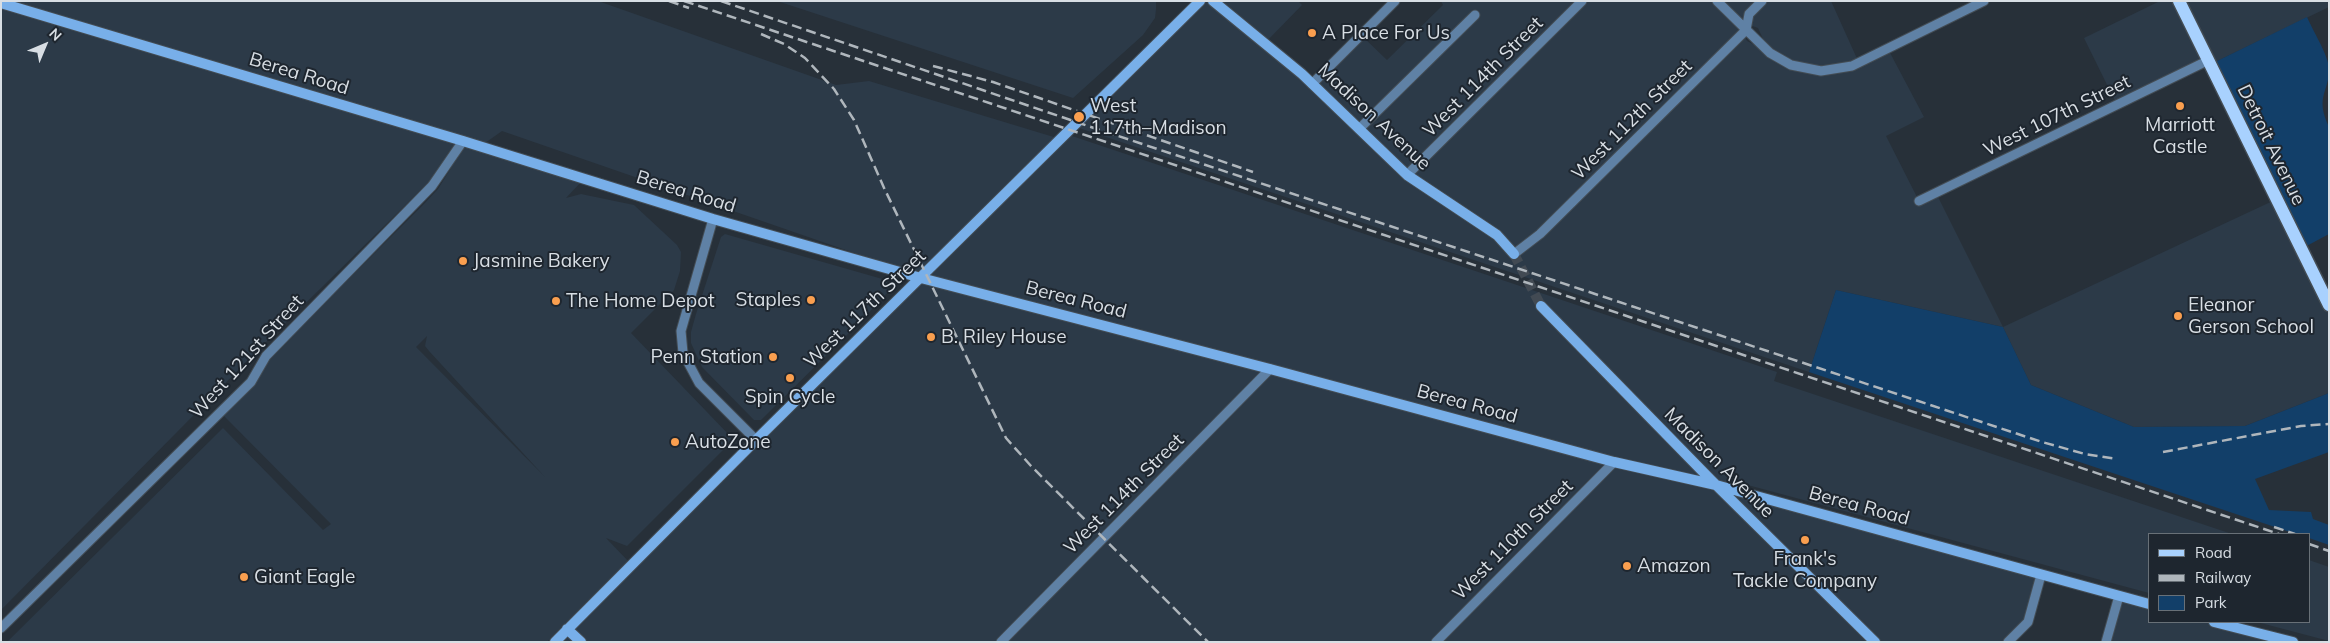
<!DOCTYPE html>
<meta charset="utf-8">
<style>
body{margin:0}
#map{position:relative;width:2330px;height:643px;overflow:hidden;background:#273039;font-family:Mulish,sans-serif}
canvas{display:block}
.frame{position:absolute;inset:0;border:2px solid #d8dee4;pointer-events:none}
.legend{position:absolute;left:2148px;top:533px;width:162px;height:90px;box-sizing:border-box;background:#1e262f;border:1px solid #687077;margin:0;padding:6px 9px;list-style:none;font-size:15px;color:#d8dee4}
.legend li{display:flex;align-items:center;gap:10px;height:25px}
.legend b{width:25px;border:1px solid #687077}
.north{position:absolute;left:20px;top:20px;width:50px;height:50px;-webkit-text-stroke:4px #1e262f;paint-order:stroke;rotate:45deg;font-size:14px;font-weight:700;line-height:20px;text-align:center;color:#d8dee4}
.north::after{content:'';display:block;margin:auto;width:18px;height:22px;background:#d8dee4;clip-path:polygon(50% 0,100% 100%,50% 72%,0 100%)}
</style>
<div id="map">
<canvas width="2330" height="643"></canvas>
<div class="frame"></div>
<ul class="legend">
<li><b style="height:6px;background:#a8d1fe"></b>Road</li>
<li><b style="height:6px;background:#afb6bc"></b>Railway</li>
<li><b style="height:14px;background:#123f69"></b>Park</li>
</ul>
<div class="north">N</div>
</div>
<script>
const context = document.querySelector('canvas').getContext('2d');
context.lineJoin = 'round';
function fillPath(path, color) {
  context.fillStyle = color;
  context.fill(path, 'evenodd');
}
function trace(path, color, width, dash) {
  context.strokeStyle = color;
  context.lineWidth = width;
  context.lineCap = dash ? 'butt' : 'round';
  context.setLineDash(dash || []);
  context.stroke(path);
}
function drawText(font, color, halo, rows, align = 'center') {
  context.font = font + ' Mulish,sans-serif';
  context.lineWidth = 4;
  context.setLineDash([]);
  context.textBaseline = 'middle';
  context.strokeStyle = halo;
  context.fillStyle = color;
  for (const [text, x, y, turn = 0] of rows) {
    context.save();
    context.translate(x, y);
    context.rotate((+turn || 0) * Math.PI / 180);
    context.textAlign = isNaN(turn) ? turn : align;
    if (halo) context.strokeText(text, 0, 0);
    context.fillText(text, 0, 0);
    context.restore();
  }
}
fillPath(new Path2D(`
 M1,1H598L836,85L869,81L1057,138L918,275L502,131L478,148L583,180L566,198L581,194L634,205L677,245L681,252L680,271L674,290L631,333L732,438L728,445L627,546L606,538L629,562L547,642H7L223,428L323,530L331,524L223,415L270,357L423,205L438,189L451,168L427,184L268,340L1,610ZM427,336L425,346L429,351L545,477L416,347Z
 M777,1H1156V9L1155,18L1143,35L1073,98Z
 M1200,1H1298L1302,5L1265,43L1312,83L1361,35L1387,60L1443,5L1441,1H1831L1859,63L1888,49L1924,117L1886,136L1919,201L1936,193L2003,327L2277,199L2329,305V393L2245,426L2134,427L2031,385L2003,327L1836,290L1809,372L1073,126ZM1736,20L1758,28L1769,52L1747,41Z
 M2160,1H2329V7L2211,64L2209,61L2117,105L2084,38Z
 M1066,134L1777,372L1774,381L2232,534H2149V593L1744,484L1742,492L2041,575L2028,622L2008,642H555Z
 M725,234L886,280L889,287L888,292L859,323L761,420H754L702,367L691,343V332L696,314L721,237Z
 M2309,560L2329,567V641L2257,622H2309Z
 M2119,596L2149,604V622H2214L2293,642H2106Z`), '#2c3a48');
fillPath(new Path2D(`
 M2307,17C2313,31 2327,53 2329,67C2330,92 2314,96 2329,127V234L2301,249L2211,64Z
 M1836,290L2003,327L2031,385L2134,427L2245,426L2329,393V452L2255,479L2269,510L2311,512L2313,519L2329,525V545L2309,538V534H2296L1809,372Z`), '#123f69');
trace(new Path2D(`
 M1514,254L1541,306`), '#424a53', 10, [10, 5]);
const street = new Path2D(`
 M1717,1L1770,53L1791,65L1821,71L1852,66L1984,1
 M1312,84L1395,1
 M1359,129L1475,15
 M1407,175L1582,1
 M1919,201L2209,60
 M713,219L681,331L683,353L699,383L756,440
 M1514,254L1540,234L1746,30L1749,14L1762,1
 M1,628L251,382L266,356L432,186L463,141
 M1001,642L1270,369
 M1436,642L1614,462
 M2008,642L2028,622L2041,575
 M2106,642L2119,596`);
const secondary = new Path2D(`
 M1213,1L1302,74L1407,175L1497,235L1514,254
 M1,3L463,141L713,219L921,278L1270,369L1614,462L1716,485L2149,604
 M1541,306L1711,480L1875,642
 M2214,622L2293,642
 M567,629L581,642
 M555,642L756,440L1200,1`);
const primary = new Path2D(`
 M2179,1L2329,305`);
trace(street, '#434c54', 11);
trace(secondary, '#434c54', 12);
trace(primary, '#434c54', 15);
trace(street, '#5f81a5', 9);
trace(secondary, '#78afe9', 10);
trace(primary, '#a8d1fe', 12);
trace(new Path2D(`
 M669,1L689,8
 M684,1L2279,534
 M721,1L1094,128L2042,442L2085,454L2117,459
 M761,34L784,44L805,58L834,89L854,120L885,190L1006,438L1031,466L1208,642
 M933,66L993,82L1253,172
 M2163,452L2301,426L2329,424
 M2274,527L2295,534
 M2309,544L2329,551`), '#afb6bc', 2.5, [10, 5]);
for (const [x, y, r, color] of [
 [1312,33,5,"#fa9f4f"],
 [2180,106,5,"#fa9f4f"],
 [1079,117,6,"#fa9f4f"],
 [463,261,5,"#fa9f4f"],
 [811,300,5,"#fa9f4f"],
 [556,301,5,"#fa9f4f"],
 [2178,316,5,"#fa9f4f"],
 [931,337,5,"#fa9f4f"],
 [773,357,5,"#fa9f4f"],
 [790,378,5,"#fa9f4f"],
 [675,442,5,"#fa9f4f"],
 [1805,540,5,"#fa9f4f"],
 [1627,566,5,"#fa9f4f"],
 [244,577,5,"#fa9f4f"]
]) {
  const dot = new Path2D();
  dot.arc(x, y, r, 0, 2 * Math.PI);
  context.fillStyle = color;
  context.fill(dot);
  trace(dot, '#1e262f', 2);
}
drawText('19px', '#d8dee4', '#1e262f', [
 ["A Place For Us",1322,33],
 ["West",1090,106],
 ["117th–Madison",1090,128],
 ["Marriott",2180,125,"center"],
 ["Castle",2180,147,"center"],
 ["Jasmine Bakery",473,261],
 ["Staples",801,300,"right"],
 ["The Home Depot",566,301],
 ["Eleanor",2188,305],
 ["Gerson School",2188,327],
 ["B. Riley House",941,337],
 ["Penn Station",763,357,"right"],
 ["Spin Cycle",790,397,"center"],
 ["AutoZone",685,442],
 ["Frank's",1805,559,"center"],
 ["Tackle Company",1805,581,"center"],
 ["Amazon",1637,566],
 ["Giant Eagle",254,577]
], 'left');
drawText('19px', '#d8dee4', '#1e262f', [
 ["Berea Road",299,74,17],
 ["West 114th Street",1483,77,-45],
 ["West 107th Street",2057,116,-26],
 ["Madison Avenue",1374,117,43],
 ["West 112th Street",1632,120,-45],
 ["Detroit Avenue",2271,145,64],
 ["Berea Road",686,192,17],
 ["Berea Road",1076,300,14],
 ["West 117th Street",865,309,-44],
 ["West 121st Street",247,357,-48],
 ["Berea Road",1467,404,15],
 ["Madison Avenue",1719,463,45],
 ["West 114th Street",1124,494,-45],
 ["Berea Road",1859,506,15],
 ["West 110th Street",1513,540,-45]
]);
</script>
